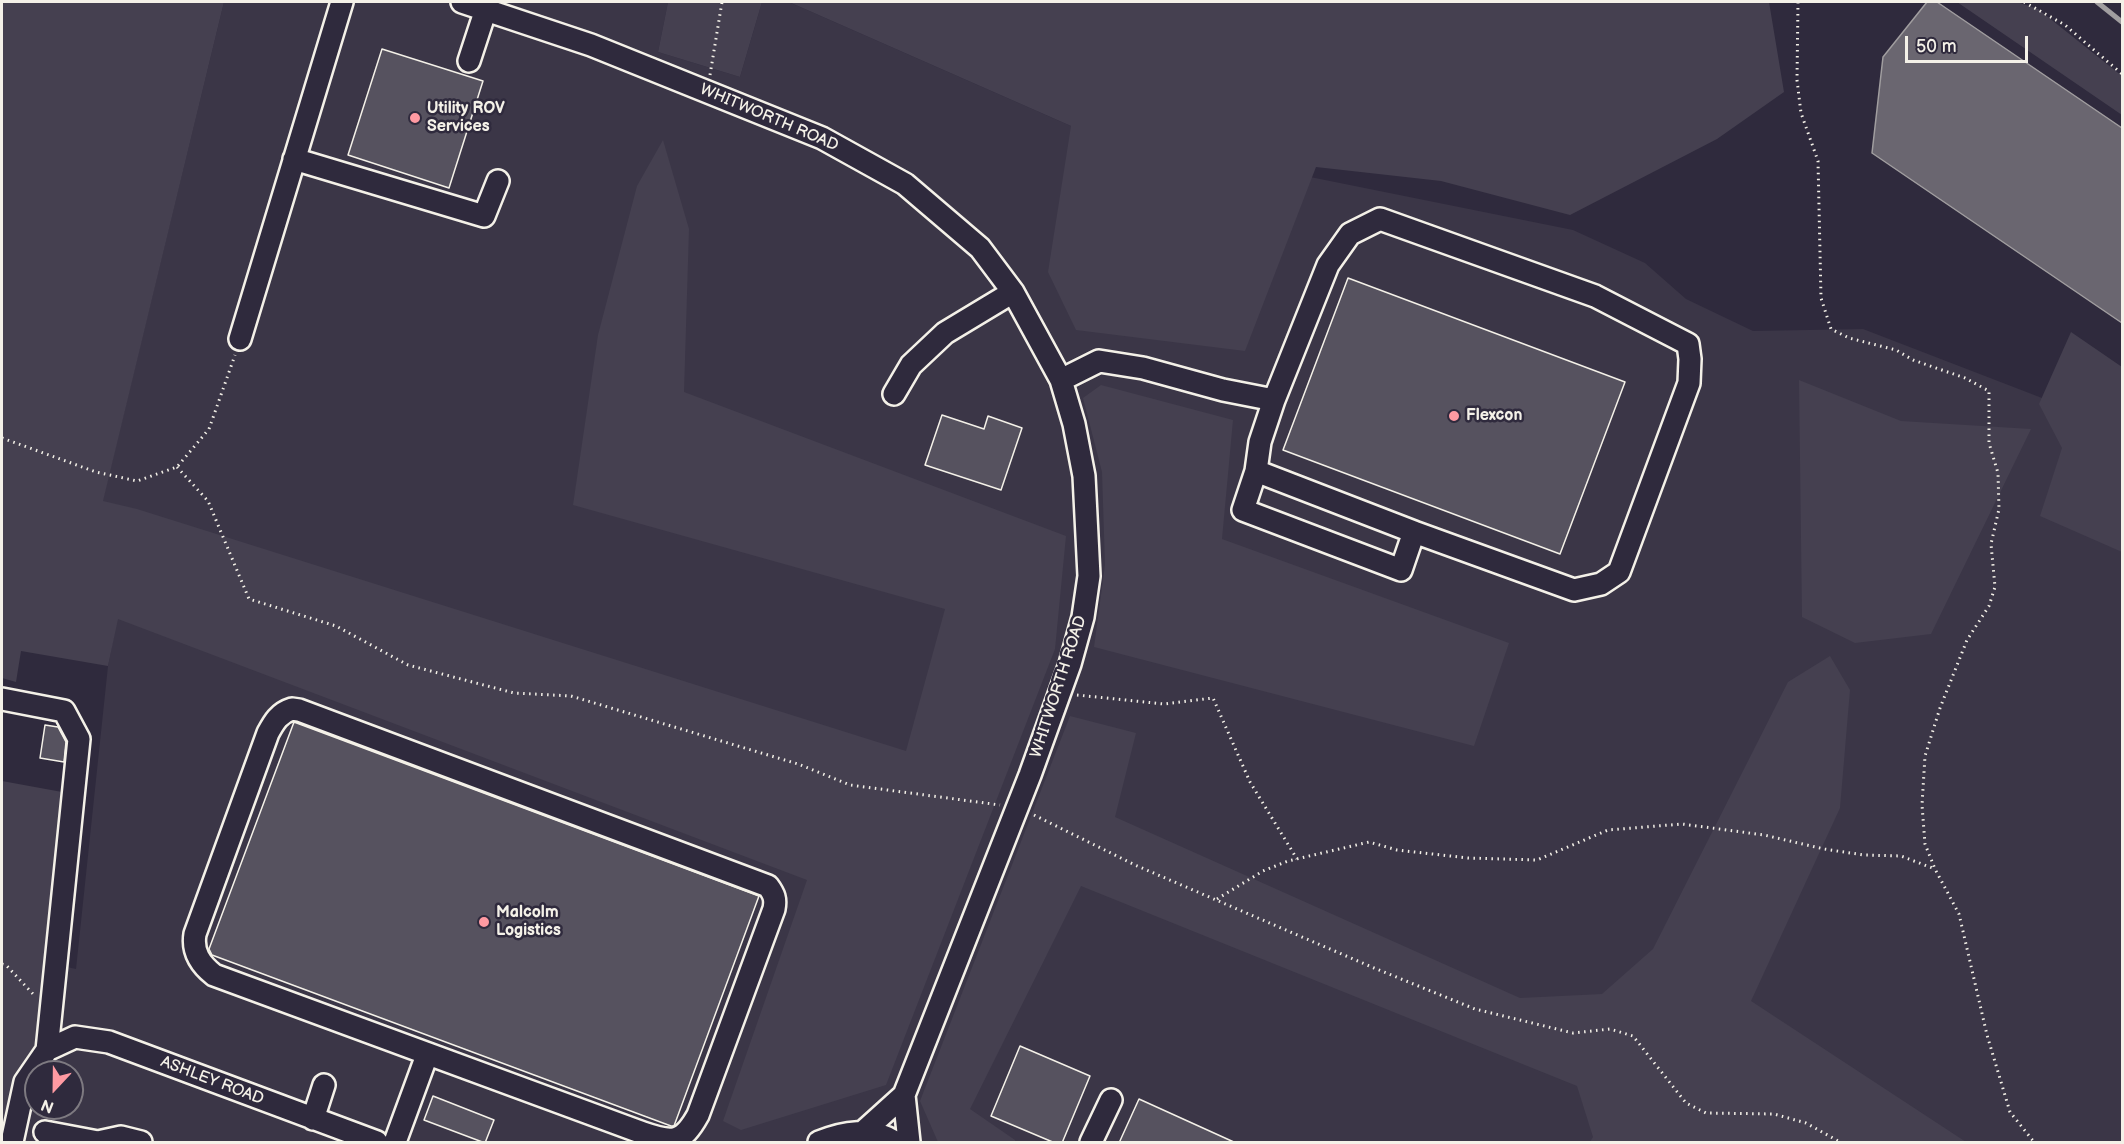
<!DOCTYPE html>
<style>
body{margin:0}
#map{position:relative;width:2124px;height:1144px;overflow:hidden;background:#2f2a3d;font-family:"Balsamiq Sans",sans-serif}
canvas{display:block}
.frame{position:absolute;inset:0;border:3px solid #f4f1e8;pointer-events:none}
.north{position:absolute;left:24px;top:1060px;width:60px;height:60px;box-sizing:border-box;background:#2f2a3d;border:2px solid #7e7a81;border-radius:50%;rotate:202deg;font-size:16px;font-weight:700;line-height:24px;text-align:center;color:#f4f1e8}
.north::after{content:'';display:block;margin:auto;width:21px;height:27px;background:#ff9aa2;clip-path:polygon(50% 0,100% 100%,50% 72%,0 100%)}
.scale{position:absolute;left:1905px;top:36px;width:123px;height:27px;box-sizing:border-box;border:3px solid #f4f1e8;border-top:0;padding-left:8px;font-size:18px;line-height:21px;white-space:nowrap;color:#f4f1e8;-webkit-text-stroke:4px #2f2a3d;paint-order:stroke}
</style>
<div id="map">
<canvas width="2124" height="1144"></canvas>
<div class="frame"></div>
<div class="north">N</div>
<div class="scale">50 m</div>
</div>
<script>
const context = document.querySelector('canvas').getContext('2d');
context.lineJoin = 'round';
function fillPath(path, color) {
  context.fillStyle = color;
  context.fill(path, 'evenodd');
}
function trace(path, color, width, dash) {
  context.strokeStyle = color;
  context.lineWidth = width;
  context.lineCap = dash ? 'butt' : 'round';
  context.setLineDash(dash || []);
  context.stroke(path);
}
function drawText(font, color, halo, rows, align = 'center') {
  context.font = font + ' "Balsamiq Sans",sans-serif';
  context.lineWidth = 5;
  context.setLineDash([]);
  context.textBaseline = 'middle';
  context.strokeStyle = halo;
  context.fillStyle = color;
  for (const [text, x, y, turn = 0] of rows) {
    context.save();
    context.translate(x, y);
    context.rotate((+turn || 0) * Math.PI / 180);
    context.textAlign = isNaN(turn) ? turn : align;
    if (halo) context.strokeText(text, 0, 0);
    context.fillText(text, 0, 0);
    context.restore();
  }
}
fillPath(new Path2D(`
 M224,2H668L658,52L740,77L762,2H789L1071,126L1206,156L1573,230L1645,263L1686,299L1753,331L1863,329L2055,403L2122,451V1142H2V953L76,969L108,666L117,619L88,560ZM36,1072H72V1108H36Z`), '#3b3647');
fillPath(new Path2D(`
 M2,2H224L103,501L137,509L906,751L945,609L573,505L598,335L637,186L663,140L689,229L684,392L1066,536L1055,649L886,1085L741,1130L723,1121L807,880L118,619L108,666L21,651L16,682L2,678Z
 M668,2H762L740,77L658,52Z
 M789,2H1769L1784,92L1717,139L1570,215L1441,181L1316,167L1245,351L1076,330L1048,272L1071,126Z
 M1957,2H2017L2038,9L2122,76V115Z
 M2071,332L2122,367V552L2040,516L2062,448L2039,404Z
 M1799,380L1901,421L2031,429L1931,634L1855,643L1802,617Z
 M1101,385L1233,420L1222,539L1509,643L1474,746L1094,647L1105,565L1102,472L1083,398Z
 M1830,656L1850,690L1840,808L1751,1001L1966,1142H1590L1593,1137L1577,1086L1081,886L970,1109L1015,1140V1142H938L920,1101L1070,716L1136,733L1115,817L1520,998L1602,994L1653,949L1788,682Z
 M2,781L73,794L47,1050L12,1142H2Z`), '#454050');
const water = new Path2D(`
 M1927,2H1937L2122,128V323L1872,153L1883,57Z`);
fillPath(water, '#6a6670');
trace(water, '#a19ea0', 1.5);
trace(new Path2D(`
 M2097,2L2122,22`), '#a19ea0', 5);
const building = new Path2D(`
 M382,49L483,81L449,188L348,155Z
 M1348,278L1625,382L1560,554L1283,450Z
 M942,415L984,429L988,416L1022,428L1001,490L925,465Z
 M294,722L759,896L674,1126H671L212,955L209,949Z
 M45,725L58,727L66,742L64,762L40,758Z
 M1020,1046L1090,1076L1062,1143H1055L991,1116Z
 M433,1096L494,1120L485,1143L424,1120Z
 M1139,1099L1236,1143H1119Z`);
fillPath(building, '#56525f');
trace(building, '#f4f1e8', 1.5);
const minor = new Path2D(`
 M462,2L591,45L822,138L905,184L980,248L1013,292L1061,380L1074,424L1084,476L1089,576L1083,617L1070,664L1030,775L904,1095L863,1132
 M469,61L486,9
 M294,159L484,216L498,181
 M240,339L342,2
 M1061,380L1099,361L1143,368L1223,390L1274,400
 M894,394L911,365L945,333L1013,292
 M1256,471L1414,532L1401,570L1243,510L1256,471L1260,442L1274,400L1328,265L1350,234L1380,219L1595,296L1688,344L1690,359L1689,383L1619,572L1601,584L1574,590L1414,532
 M2,699L64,711L79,739L47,1050L25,1082L12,1142
 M292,709L299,710L768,886C774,894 776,899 774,909L698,1115C682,1144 672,1143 643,1133L214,975C200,964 192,952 195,934L268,733C274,722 279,713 292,709Z
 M47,1050L75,1037L109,1042L377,1142
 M904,1095L909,1142
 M313,1119L324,1085
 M45,1132L98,1142L121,1137L141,1142
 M395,1142L427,1055
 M819,1142C843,1132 872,1127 895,1142
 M1091,1142L1111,1100`);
trace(minor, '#f4f1e8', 26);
trace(new Path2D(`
 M1798,2L1797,80L1801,113L1818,161L1821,298L1831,329L1849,338L1896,350L1913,360L1965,378L1989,391V443L1998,473L1999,509L1991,544L1995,587L1989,606L1967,640L1940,708L1925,756L1922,805L1925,844L1935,869L1959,914L1987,1035L2010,1112L2034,1142
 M2024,2L2065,25L2122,74
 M710,75L722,2
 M2,438L96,472L137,481L177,467L209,429L235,355
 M177,467L208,501L249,599L336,626L408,665L514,693L571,696L798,764L850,785L1000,805
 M1077,695L1164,704L1213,698L1250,782L1297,859
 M1034,815L1135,865L1374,968L1475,1009L1573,1033L1610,1029L1633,1036L1686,1103L1706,1113L1774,1114L1806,1123L1840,1142
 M1217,899L1263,871L1288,861L1369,842L1397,850L1468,858L1537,860L1608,830L1682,824L1764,835L1824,849L1864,855L1901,856L1935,869
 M2,964L6,965L34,995`), '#f4f1e8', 3, [1.5, 4.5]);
trace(minor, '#2f2a3d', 21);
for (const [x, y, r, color] of [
 [415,118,6,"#ff9aa2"],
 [1454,416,6,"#ff9aa2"],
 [484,922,6,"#ff9aa2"]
]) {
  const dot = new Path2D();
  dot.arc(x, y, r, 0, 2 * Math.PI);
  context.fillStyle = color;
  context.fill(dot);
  trace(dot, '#2f2a3d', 2);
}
drawText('bold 16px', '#f4f1e8', '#2f2a3d', [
 ["Utility ROV",427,109],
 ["Services",427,127],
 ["Flexcon",1466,416],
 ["Malcolm",496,913],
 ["Logistics",496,931]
], 'left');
drawText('16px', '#f4f1e8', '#2f2a3d', [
 ["WHITWORTH ROAD",769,118,23],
 ["WHITWORTH ROAD",1059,687,-72],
 ["ASHLEY ROAD",212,1081,21]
]);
</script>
